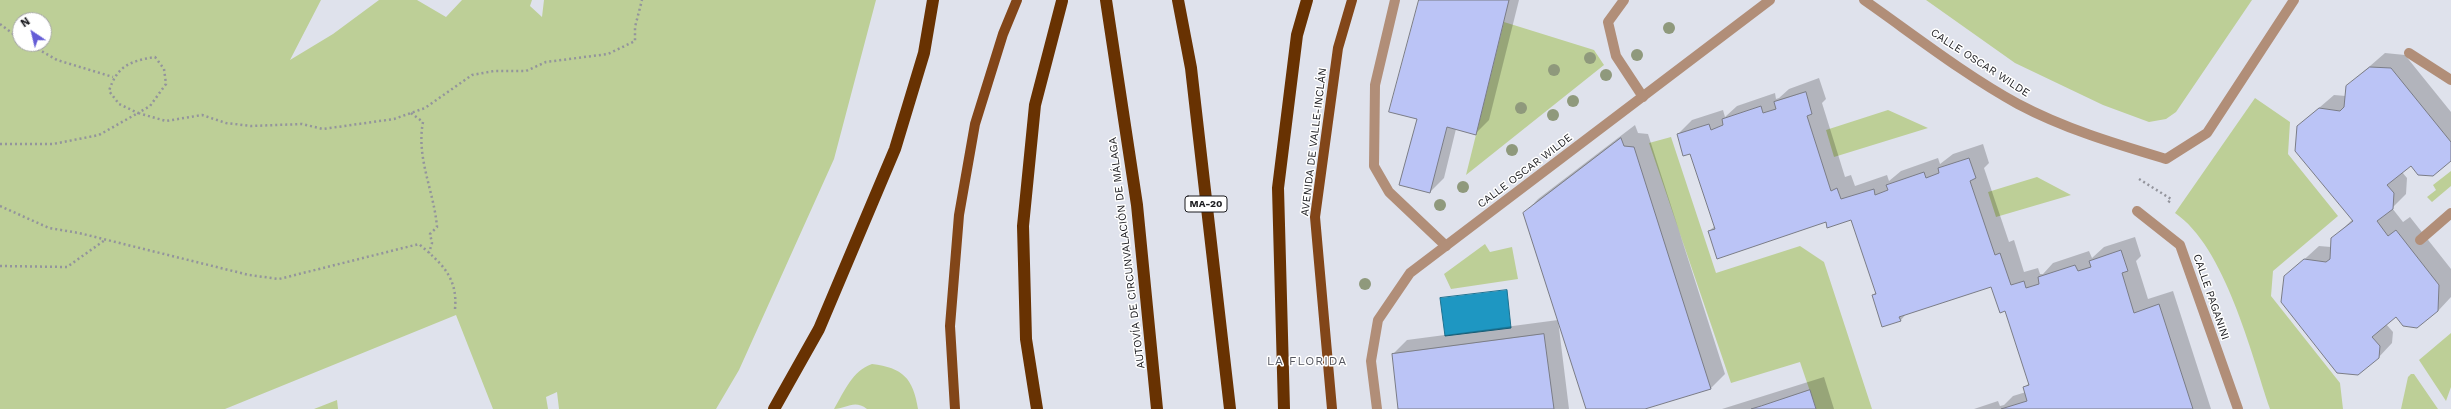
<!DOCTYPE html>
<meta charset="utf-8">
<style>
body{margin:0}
#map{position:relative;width:2451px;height:409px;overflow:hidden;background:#dfe2ec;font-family:"Work Sans",sans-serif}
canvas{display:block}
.north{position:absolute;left:12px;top:12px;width:40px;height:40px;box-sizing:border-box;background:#fff;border:1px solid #a4a4a5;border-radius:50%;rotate:325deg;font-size:11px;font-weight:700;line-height:16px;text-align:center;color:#1b1b1f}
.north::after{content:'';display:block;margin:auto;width:14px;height:18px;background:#655dd6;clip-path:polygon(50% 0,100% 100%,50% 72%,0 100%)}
</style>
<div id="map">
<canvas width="2451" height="409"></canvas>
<div class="north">N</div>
</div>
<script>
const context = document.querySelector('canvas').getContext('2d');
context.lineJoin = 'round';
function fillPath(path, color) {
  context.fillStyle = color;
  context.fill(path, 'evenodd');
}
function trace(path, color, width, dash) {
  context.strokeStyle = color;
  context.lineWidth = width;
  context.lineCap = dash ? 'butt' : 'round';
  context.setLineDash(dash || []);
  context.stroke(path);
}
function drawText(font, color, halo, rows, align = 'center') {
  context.font = font + ' "Work Sans",sans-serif';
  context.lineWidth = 3;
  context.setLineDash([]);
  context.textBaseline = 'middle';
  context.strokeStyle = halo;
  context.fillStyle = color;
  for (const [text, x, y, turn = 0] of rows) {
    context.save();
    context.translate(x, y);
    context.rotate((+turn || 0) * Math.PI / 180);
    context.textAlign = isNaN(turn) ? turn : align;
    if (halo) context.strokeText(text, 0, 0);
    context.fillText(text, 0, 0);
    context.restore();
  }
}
fillPath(new Path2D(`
 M0,0H321L290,60L333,34L379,0H417L446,17L462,0H532L530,6L542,17L544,0H876L834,159L739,370L716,409H559L557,392L546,397L548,409H493L456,315L225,409H0ZM20,20H44V44H20Z
 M1926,0H2252L2176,112L2166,119L2149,122L2103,105L2015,63Z
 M1504,22L1594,50L1604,65L1466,175Z
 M2255,98L2290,122L2288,154L2338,216L2273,271L2271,296L2340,383L2343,409H2270C2251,353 2225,247 2175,213Z
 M1888,110L1928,128L1834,157L1826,130Z
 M1671,137L1716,273L1800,246L1824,262L1872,409H1816L1800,362L1731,383L1649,143Z
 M2451,171V186L2432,202L2427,197L2436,190L2433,185Z
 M2037,177L2071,195L1996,217L1988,192Z
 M1485,244L1490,252L1512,247L1518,279L1451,289L1444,274Z
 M2451,333V387L2446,401L2419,360Z
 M872,364C903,368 913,378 918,409H867C854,399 846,409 834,409C844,392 852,371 872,364Z
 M2411,374H2414L2438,409H2401L2408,377Z
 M337,400L338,409H314Z`), '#bdcf97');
const water = new Path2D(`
 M1507,290L1511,328L1445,336L1440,298Z`);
fillPath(water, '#1e97c2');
trace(water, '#1d7291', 1);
fillPath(new Path2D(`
 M1420,0H1519L1489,120L1475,134L1456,129L1444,178L1430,192L1418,118Z
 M2385,53L2405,55L2451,112V160L2411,165L2402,172L2407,178L2406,194L2392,208L2403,222L2410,217L2451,269V297L2438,311L2396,316L2386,324L2393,332L2392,343L2378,358L2285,277L2319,246L2331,247L2332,239L2353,219L2298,126L2334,95L2346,96L2347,86Z
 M1819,78L1826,99L1822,103L1845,177L1851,175L1855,186L1887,175L1889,181L1901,171L1938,158L1940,164L1953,154L1983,144L1989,163L1984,168L2009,242L2014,240L2024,272L2038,268L2040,274H2043L2053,263L2089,251L2092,258L2104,247L2135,237L2141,256L2136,261L2148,299L2173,291L2211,409H1974L1998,401L2000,406L2004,405L2013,396L2026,392L2024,388L2029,383L2006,310L1991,286L1907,313L1900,321L1873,295L1876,292L1852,219L1709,231L1715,226L1691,153L1678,134L1692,120L1723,110L1725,117L1737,106L1775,93L1776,99L1779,98L1789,89Z
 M1635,125L1638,133L1648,134L1725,374L1711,388L1642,409H1587L1558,320L1569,409H1400L1393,354L1407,340L1558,320L1524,214L1538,199Z
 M1824,377L1834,409H1722Z`), '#0003');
const building = new Path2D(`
 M1419,0H1509L1476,135L1447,127L1430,193L1399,185L1417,119L1389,112Z
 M2370,67L2391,68L2451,142V161L2433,176L2418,175L2411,166L2387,185L2394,193L2393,209L2377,221L2388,236L2396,230L2439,285L2438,311L2417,328L2403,326L2396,317L2372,337L2380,346L2379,358L2358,375L2337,373L2281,302L2284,276L2304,259L2326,262L2330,259L2331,238L2353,221L2295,151L2297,126L2319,108L2340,111L2344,107L2346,86Z
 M1806,92L1812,114L1807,116L1831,191L1837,188L1841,199L1874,189L1875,195L1888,190L1886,185L1924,172L1926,178L1939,173L1938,168L1969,158L1976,178L1970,181L1995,255L2000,253L2011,285L2024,281L2026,288L2039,284L2038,277L2075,265L2078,271L2091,267L2089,261L2121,250L2128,271L2122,273L2134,313L2159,304L2193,409H2001L2027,401L2023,387L2029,385L2005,311L2000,313L1991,287L1899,317L1901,321L1882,327L1872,295L1876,294L1851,220L1827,228L1826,222L1717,259L1708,231L1715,229L1690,154L1683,156L1677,134L1709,124L1711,130L1723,125L1722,119L1761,106L1763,113L1776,109L1774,102Z
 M1621,138L1624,146L1634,147L1711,389L1645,409H1586L1523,213Z
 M1544,334L1554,409H1398L1392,354Z
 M1810,390L1816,409H1751L1761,406Z`);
fillPath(building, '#bbc4f6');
trace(building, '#7a7c86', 1);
trace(new Path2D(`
 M0,24L20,39
 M29,44L57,60L113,77
 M155,57L164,69L166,84L150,106L138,113L119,104L109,91C117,66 130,61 155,57Z
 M411,113L423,122C416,158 434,191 437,227L430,234L432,243L429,253
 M0,144H53L99,135L138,113L166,121L202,115L226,123L251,126L302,124L323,129L394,119L411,113L425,108L472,75L494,71H526L546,62L608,54L635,41V27L642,0
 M2139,179L2171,199L2168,203
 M0,206L49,228L79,233L249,275L279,279L419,244C441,263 458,277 455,309
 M0,266L67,267L105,240`), '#93949c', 2.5, [2, 3]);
trace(new Path2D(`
 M1395,0L1375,85L1374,166L1389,192L1446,246
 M1624,0L1608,22L1616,56L1643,97
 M2409,53L2451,80
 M2420,240L2451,213`), '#b18e78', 10);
trace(new Path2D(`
 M1864,0C1914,35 1965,75 2018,104C2065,129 2116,144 2166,159L2207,133L2294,0
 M2137,211L2180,245L2238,409
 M1377,409L1371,361L1378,320L1410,273L1770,0`), '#b18e78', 10);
trace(new Path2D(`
 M955,409L950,326L959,215L975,124L1003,34L1017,0
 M1332,409L1315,217L1338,48L1352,0`), '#824619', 10);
trace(new Path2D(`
 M1106,0L1137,205L1157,409
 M1178,0L1191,68L1230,409
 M774,409L819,329L895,149L924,53L933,0
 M1037,409L1026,339L1023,226L1035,105L1062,1
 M1284,409L1278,188L1297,35L1307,0`), '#683202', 12);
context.fillStyle = '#8f997c';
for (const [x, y] of [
 [1669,28],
 [1637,55],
 [1590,58],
 [1554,70],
 [1606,75],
 [1573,101],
 [1521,108],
 [1553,115],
 [1512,150],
 [1463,187],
 [1440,205],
 [1365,284]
]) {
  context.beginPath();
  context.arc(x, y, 6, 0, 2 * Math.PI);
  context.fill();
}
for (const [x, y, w] of [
 [1206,204,42]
]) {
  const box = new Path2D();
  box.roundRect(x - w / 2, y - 8, w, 16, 3);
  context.fillStyle = '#fff';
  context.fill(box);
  trace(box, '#1b1b1f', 1);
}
drawText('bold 10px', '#1b1b1f', null, [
 ["MA-20",1206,204]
]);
drawText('11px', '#1b1b1f', '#fff', [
 ["CALLE OSCAR WILDE",1980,63,33],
 ["AVENIDA DE VALLE-INCLÁN",1314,142,-83],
 ["CALLE OSCAR WILDE",1525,171,-37],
 ["AUTOVÍA DE CIRCUNVALACIÓN DE MÁLAGA",1127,253,-97],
 ["CALLE PAGANINI",2211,297,71]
]);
context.letterSpacing = '1px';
drawText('12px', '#54565f', '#fff', [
 ["LA FLORIDA",1307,361]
]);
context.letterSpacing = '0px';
</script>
